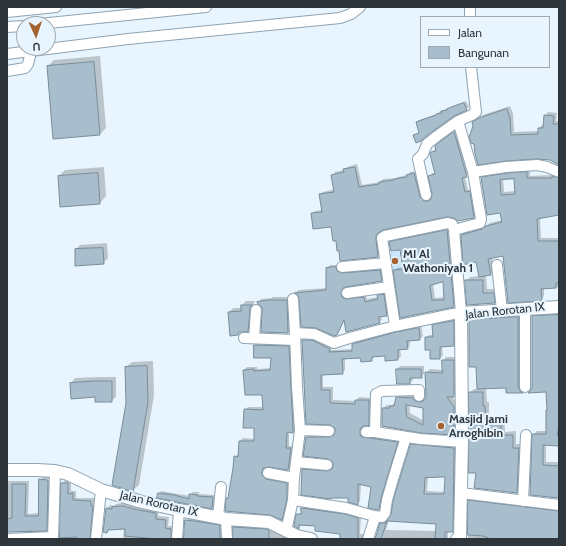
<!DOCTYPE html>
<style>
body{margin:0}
#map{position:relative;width:566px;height:546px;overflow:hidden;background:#e8f5fe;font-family:Cabin,sans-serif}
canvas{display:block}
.frame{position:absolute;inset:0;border:8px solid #2e363c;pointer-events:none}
.legend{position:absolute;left:420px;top:16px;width:130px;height:52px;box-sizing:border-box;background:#e8f5fe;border:1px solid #9ea9b0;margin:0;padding:5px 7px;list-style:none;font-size:12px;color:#2e363c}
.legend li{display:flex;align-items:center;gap:8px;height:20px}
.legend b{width:20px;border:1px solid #9ea9b0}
.north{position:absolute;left:16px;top:16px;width:40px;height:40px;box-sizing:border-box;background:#e8f5fe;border:1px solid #9ea9b0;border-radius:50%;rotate:177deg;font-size:11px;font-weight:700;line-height:16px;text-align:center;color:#2e363c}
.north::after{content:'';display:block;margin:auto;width:14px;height:18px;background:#a5632f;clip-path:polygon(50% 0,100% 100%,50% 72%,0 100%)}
</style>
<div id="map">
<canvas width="566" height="546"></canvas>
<div class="frame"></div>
<ul class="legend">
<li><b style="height:5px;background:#fff"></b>Jalan</li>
<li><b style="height:11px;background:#a9becc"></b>Bangunan</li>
</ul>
<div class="north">U</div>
</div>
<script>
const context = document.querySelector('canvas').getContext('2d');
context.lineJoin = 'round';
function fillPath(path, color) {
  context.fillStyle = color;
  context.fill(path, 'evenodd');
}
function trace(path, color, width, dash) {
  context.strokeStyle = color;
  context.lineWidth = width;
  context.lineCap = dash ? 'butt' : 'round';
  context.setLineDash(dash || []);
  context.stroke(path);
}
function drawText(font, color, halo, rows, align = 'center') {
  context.font = font + ' Cabin,sans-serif';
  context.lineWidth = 4;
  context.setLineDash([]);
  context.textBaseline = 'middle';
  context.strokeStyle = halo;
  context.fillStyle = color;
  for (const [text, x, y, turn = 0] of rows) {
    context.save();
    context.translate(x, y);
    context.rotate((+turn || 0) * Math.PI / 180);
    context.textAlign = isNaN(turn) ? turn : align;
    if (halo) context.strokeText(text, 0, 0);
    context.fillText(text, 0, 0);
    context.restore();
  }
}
fillPath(new Path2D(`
 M399,251L402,268L389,270L386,253Z`), '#c5e6fd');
fillPath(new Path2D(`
 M100,56L106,128L100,134L48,66L54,60Z
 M466,101L469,107L466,109L454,115L432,130L414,135L420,132L417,123L419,120L437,114L440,111H443L445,109H449L450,107Z
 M510,106L513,114L514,132L539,131V128L542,125H544L545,116L548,112L557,113L556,121H559V164L474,127L473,122L476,119L483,115Z
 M457,130L469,173L465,177L468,190L472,189L477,214L474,217H454L447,216L383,229L378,232V235L381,253L378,256L340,250L332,226L312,214L315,211L322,210L320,194L323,192L335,189L333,175L335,172L344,170L347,167L357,164L362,185L380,182L383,179L396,178L398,177L408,175L410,172L417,171L428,199L433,198L430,176L432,173H435L432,153L435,149H437L439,143Z
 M104,167L106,196L100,203L61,206L59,176L65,170Z
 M530,169V176L553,175L556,173L559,175V214L540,218L541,238H559V287L544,288V296L541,300L504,255L492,257L494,271L491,274L486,275L487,289H497L498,298L494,302L466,281L470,277L479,276L477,261L462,235L465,232L486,226L490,223L502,220L500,212L482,178L485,175L511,171ZM503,178H514L516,191L504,192Z
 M450,227L456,303L454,306L401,317L394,271L397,268L404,267L401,248L390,242L393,239ZM444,281L445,297L435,298L433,284Z
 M107,243L108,258L103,263L76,249L80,245Z
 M330,265H338L383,268L384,278L381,281L343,287V291L366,295L367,299L379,297V296L381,293L386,292L389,312L386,315L381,316L382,320L379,322L345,319L339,331L336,334L299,294L296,293L298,290L327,288V268Z
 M272,297H289L291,329L288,332L262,331L263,306L258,302L261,299L272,298Z
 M246,301H255L253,305L252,327L248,331H241L238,334L229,312L233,308H242V305Z
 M559,312V445L546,444V462H559V498L531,494L533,435L537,431H547V391L532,387V317L536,313Z
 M522,314L526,389L523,392H507V387L486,388L487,402H489V416H504L505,432L516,431V444H522L520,489L516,492L477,472L470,393L474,389H478L477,366L470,320L473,317Z
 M456,319V343L453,346H442L443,355L440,358H431V349L426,338L429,335H434L433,325L436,323Z
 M421,325L423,336L420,339L410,340V345L407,348L400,349L401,356L398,359L386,355L375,356L371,360L361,357L345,358V370L342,373L323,374V387H333V400L356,401L359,397L372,398L371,421L368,425H363V432L400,439L383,494L382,506L379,509L373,486L361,483L360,501L358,503L349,497L303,470L306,467L331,469L334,467V461L307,437L310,434L333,435L336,433L335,427L330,424L303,340L306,337L316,338L333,345L331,350L353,349V345L356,341L400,330Z
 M258,342L292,344L296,429L293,432L289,431V446H294L291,466L288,469L269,466L265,467L264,468L265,472L290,481L289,495L284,516L282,519L227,498L229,497L235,457L238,454H240V441L243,438L255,439V427L245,410L248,407H263V394L244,370L247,367H257V369L272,368V357L255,345Z
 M446,357H457V393L453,396H452L457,403L458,430L454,434L421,432L383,408L387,405H392L394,403H396L397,398L400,394H416L419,398L423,399H426V373L430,369L443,370V361ZM409,404L424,407V421L410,413Z
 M153,361L154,395L139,485L133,490L127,403L126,367L132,362Z
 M400,366H424V374L421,377H413V380L410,383L397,369Z
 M100,377H116V397L111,401L96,396L71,383L75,378Z
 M415,441L457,445L455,528L452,531H448V539H376L381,524L384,520H389L392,515L411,445ZM447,476L445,492L427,491L428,477ZM389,520L437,523V531L386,530Z
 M43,477H51V479H42V481H51L49,527L46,530L7,532V481H29L28,514L39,513L40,480Z
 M65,480H71V491H76V498H94V503L95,504L93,539H61L62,484Z
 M161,491L190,496V494L193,492H199V494L215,495L214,505L212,508L159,494Z
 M472,498L559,508V539H468L469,501Z
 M126,503L159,510L158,516L169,517L168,526H174L175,539H123L124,528L110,529L107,532V509L110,505L114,506L116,504Z
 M305,505L361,515L360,534H365L366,539H341V534L316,525L302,524L299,527L297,515L302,512V508Z
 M189,518L223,522L224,539H184L186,521Z
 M237,524L272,527V531L287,535L286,539H234V527Z`), '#0003');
const building = new Path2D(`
 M94,62L100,135L53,139L47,66Z
 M464,103L467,110L454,116L433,131L421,141L416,143L413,135L419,133L416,122L436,115V114L442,113L441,111L447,110V109Z
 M507,109L510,118L511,135L538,134V128H543L544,115L554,116L553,124H559V165L550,160L537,159L506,161L478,165L475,154L474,144L471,143L469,137L473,126L472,122L479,118Z
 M454,132L467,177L462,178L465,192L470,191L474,218L458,221L454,218L447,217L383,230L378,233L376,236V239L378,257L340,261L339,251H337L336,241H333L331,227L313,229L311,213L322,212L319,194L334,192L331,175L344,172L343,169L355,167L359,187L379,184V182L394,180V179L407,177L406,175L414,173L420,197L424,201H428L431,199L432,194L428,176L435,174L430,154L431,152L436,151L435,146Z
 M527,172V178H552V176L559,178V215L537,219L538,241H559V283H556V288L541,289L542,301L508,303L503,256L488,259L491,275L479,277L476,262L463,265L461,235L482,229L486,226L502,222L500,213L487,215L481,177L507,173ZM514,179L515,194L501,195L500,180Z
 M98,173L100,204L60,207L58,176Z
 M447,230L454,307L400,318L393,270L403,269L400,250L391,251L389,242ZM443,282L444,300H432L430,286Z
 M103,248L104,264L75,266V249Z
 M336,267L337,271L342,273L380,270L382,281L346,287L343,288L341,294L342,297L345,299L364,297L365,302L378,299L377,295L384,294L387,316L378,317L380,323L346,332L344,320L337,335L334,336L316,328L301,327L299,299L298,295L294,293L326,290V268Z
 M465,280H483V293H494L495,303L467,305Z
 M269,300H287L288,333L261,332L262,310V307L258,304L257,302Z
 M241,305H253L250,307V310L248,332H239L238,335L230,336L228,312L241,311Z
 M559,315V426L557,435H559V446L543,445V465L559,466V498L530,495L532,434H546V410H547L546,392L528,393L530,391L532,387V316Z
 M518,317V387L520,391L523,393H506V388L477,389L476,367H469V320Z
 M454,321V346L440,347V359H430V350H425V337H433L432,325Z
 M419,328L420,340L407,341L408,349L398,350V360L385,361V356L372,357V361L361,362L360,358L342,359L343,374L321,375V390H330V403L355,404V400H369V426H363L360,429V435L362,437L398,442L381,498L379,510L368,508L371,487L358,484V505L348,502V498H331V499L301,495L302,469L327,471L332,469L333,465V462L328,459L303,456L306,437H329L334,435L335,431V428L330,425L306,424L302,340H312L330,349L329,352L352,351V344L396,332Z
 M254,345L289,346L293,430V433L287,432L286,448H291L288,470L269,467L263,468L262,472V475L266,479L287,483V499L282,520L270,515L225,511L226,498H228L233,468L234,456L238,457L239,441H254V428H243L244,409L263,410L262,395H245L243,370L254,369V371L270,370L271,358H254Z
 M442,360H454V397H447L454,407V435L421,433L382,426V408H390V406H394L396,397L413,398L415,401L419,402H422L425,399L426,396L425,372L442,373ZM406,405L423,408V425L407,417Z
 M147,366L148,402L133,492L112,485L126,403L125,367Z
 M396,369H421L422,378H410V384H397Z
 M95,381H112V402H95V397L71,399L70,383Z
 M469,392H483V406H485L486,419H501V435H513V448H519L517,493L474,488L476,473H469Z
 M411,444L454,448L453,532H445V539H435L436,524L387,521L381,539H375L380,523H385L387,521L391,514L393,501ZM443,477H445L444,494H424L425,478Z
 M39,479L48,480L47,531L7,532V519L12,518V484H26L25,516H38Z
 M61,483H68V494L73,493V500L91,501V506H93L90,539H77V537L60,538Z
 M158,493L174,495L189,499V494L197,495V496L213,497L212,509L157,498Z
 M468,500L559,511V539H491L483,536L468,535Z
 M123,506L138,510L156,513V519L166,520L165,528L171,529V539H157L125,536V529L108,530L107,533L103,532L106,508L112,509V507Z
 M301,508L345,514L358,518V539H340V534L315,531V526L299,525V529L294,526L296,514H301Z
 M185,520L194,521L220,525V539H184Z
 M233,527L267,529L269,531V539H233Z`);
fillPath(building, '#a9becc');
trace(building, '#788c99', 1);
const minor = new Path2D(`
 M470,7V17
 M7,12L56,7
 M39,24L206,7
 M7,27L24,26
 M7,54L128,39L340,18L351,14L360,7
 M7,71L25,68L28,64L31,52
 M473,172L506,167L537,165L547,167L559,172
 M426,195L418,159L423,154L427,144L437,136L458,121
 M497,265L502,310
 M342,267L386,263
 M347,293L389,287
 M395,326L382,238L385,236L448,223L452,224L454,230
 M295,333L314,334L334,343L353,337L395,326L453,314L461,313L454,230L480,223L481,219L473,172L458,121L472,115L476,112L471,67
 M244,338L295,340
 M254,338L256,310
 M525,387V309
 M300,430L329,431
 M366,432H375L420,439L462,442
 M375,432L376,394L382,391L419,390V396
 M296,462L327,465
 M268,473L294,478
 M461,493L559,505
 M293,500L346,508L374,516
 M523,501L526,435
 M218,517L221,487
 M226,519L227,539
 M286,531L293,500L294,478L300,430L297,387L295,333L293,299
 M7,539L53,537
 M53,539L55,471
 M96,539L101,490
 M177,539L179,510
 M368,539L374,520V516L382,517L385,513L387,500L393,479L406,437`);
const tertiary = new Path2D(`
 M7,470H37L55,471L68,474L101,490L142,502L179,510L226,519L269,522L297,536L311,539
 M457,539L460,537L462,442L461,313L559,307`);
trace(minor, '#8fa3b1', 12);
trace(tertiary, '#8fa3b1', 14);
trace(minor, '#fff', 10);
trace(tertiary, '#fff', 12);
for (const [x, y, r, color] of [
 [395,261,4,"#a5632f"],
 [441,426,4,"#a5632f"]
]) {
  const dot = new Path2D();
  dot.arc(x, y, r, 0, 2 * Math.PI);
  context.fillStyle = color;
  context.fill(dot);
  trace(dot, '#e8f5fe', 1.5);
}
drawText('bold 12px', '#2e363c', '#e8f5fe', [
 ["MI Al",403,254],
 ["Wathoniyah 1",403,268],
 ["Masjid Jami",449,419],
 ["Arroghibin",449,433]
], 'left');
drawText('12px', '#2e363c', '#e8f5fe', [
 ["Jalan Rorotan IX",505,311,-6],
 ["Jalan Rorotan IX",159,504,13]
]);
</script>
